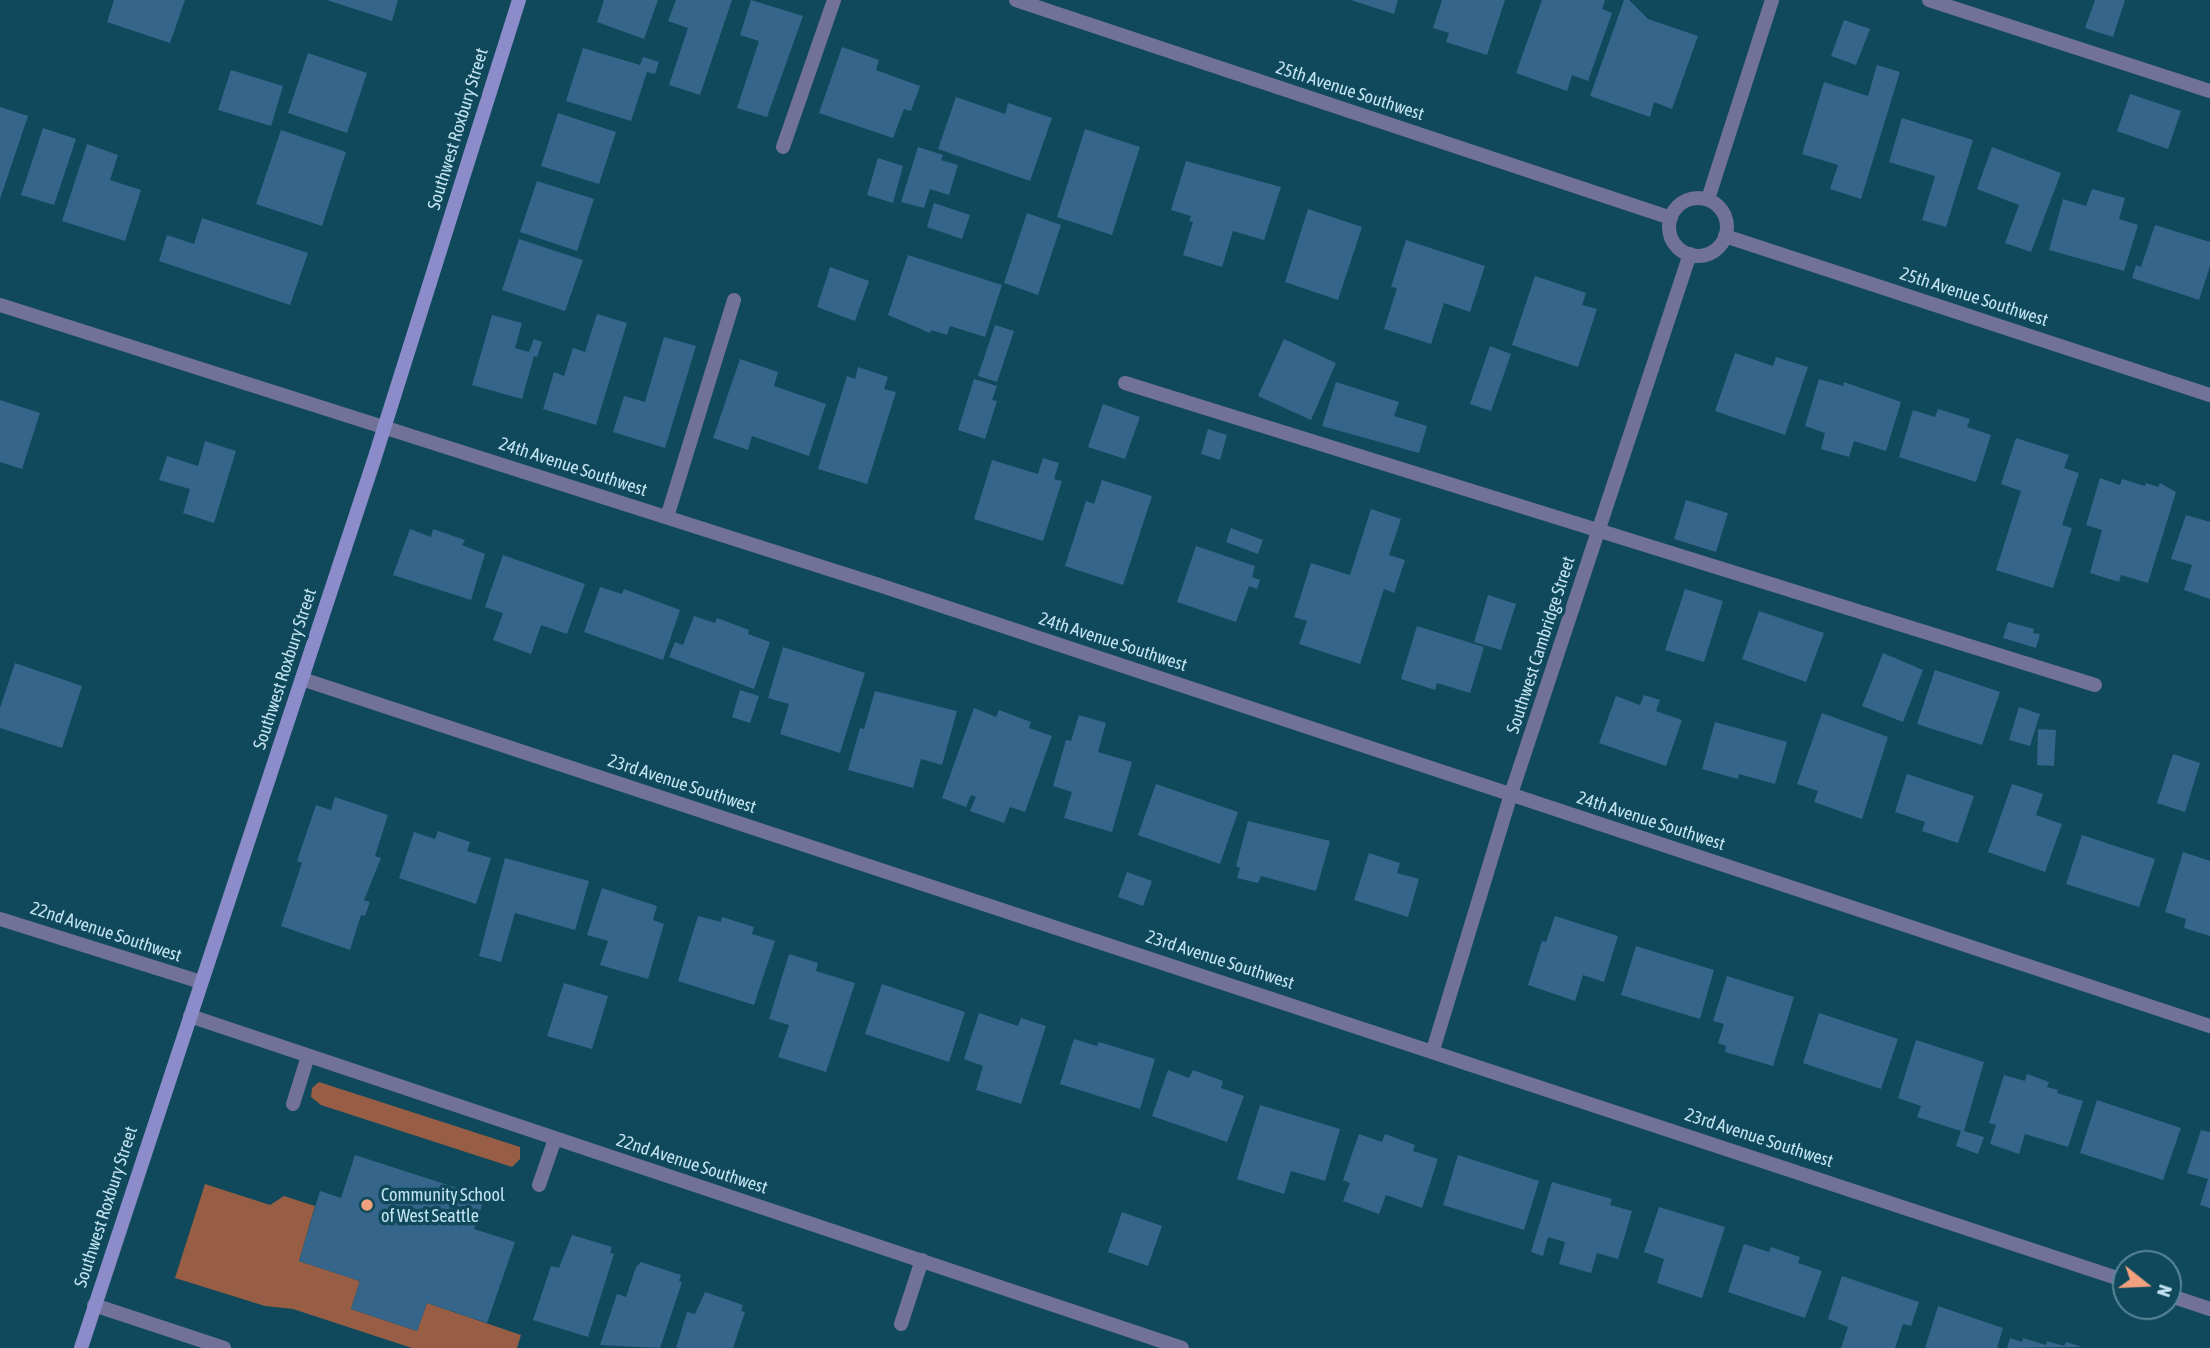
<!DOCTYPE html>
<style>
body{margin:0}
#map{position:relative;width:2210px;height:1348px;overflow:hidden;background:#10495b;font-family:"Asap Condensed",sans-serif}
canvas{display:block}
.north{position:absolute;left:2112px;top:1250px;width:70px;height:70px;box-sizing:border-box;background:#10495b;border:2px solid #588797;border-radius:50%;rotate:108deg;font-size:19px;font-weight:700;line-height:28px;text-align:center;color:#c3e4f2}
.north::after{content:'';display:block;margin:auto;width:24px;height:32px;background:#f2a17e;clip-path:polygon(50% 0,100% 100%,50% 72%,0 100%)}
</style>
<div id="map">
<canvas width="2210" height="1348"></canvas>
<div class="north">N</div>
</div>
<script>
const context = document.querySelector('canvas').getContext('2d');
context.lineJoin = 'round';
function fillPath(path, color) {
  context.fillStyle = color;
  context.fill(path, 'evenodd');
}
function trace(path, color, width, dash) {
  context.strokeStyle = color;
  context.lineWidth = width;
  context.lineCap = dash ? 'butt' : 'round';
  context.setLineDash(dash || []);
  context.stroke(path);
}
function drawText(font, color, halo, rows, align = 'center') {
  context.font = font + ' "Asap Condensed",sans-serif';
  context.lineWidth = 7;
  context.setLineDash([]);
  context.textBaseline = 'middle';
  context.strokeStyle = halo;
  context.fillStyle = color;
  for (const [text, x, y, turn = 0] of rows) {
    context.save();
    context.translate(x, y);
    context.rotate((+turn || 0) * Math.PI / 180);
    context.textAlign = isNaN(turn) ? turn : align;
    if (halo) context.strokeText(text, 0, 0);
    context.fillText(text, 0, 0);
    context.restore();
  }
}
fillPath(new Path2D(`
 M319,1082L520,1147V1159L512,1167L321,1105L311,1097L312,1088Z
 M205,1184L270,1205L284,1196L315,1206L299,1261L360,1281L351,1309L417,1331L427,1303L521,1335L517,1348H412L293,1309L265,1306L175,1278Z`), '#975e45');
fillPath(new Path2D(`
 M114,0H185L170,43L107,22Z
 M327,0H398L392,21Z
 M604,0H658L644,39L597,22Z
 M676,0H732L700,95L669,85L688,28L668,21Z
 M751,0L803,16L767,117L737,108L759,41L740,35Z
 M1351,0H1398L1394,14Z
 M1442,0H1505L1487,55L1446,42L1449,33L1433,28Z
 M1542,0H1605L1602,9L1612,13L1588,81L1572,75L1567,91L1516,73Z
 M1624,0H1629L1648,19L1698,36L1672,109L1654,102L1650,117L1590,96Z
 M2095,0H2125L2113,37L2085,28Z
 M1844,20L1870,29L1856,65L1831,56Z
 M842,47L879,60L876,70L920,86L911,111L904,109L893,138L819,113Z
 M583,48L640,65L643,57L659,62L655,74L647,72L631,121L566,101Z
 M308,53L367,73L347,133L288,113Z
 M1877,65L1900,72L1861,199L1830,189L1838,165L1802,154L1824,82L1868,96Z
 M231,70L283,86L271,126L218,110Z
 M2130,94L2181,111L2168,149L2117,131Z
 M956,97L1005,114L1008,103L1052,118L1030,181L938,149Z
 M0,107L28,116L0,199Z
 M558,113L616,132L599,184L541,166Z
 M1902,118L1973,140L1946,227L1922,220L1935,176L1889,162Z
 M43,128L76,139L54,205L21,195Z
 M1085,129L1140,147L1112,235L1057,217Z
 M281,130L346,152L322,226L256,204Z
 M87,144L118,155L110,180L141,190L125,241L62,221Z
 M918,147L943,155L941,160L958,165L949,195L930,189L924,208L901,202Z
 M1992,147L2061,173L2031,252L2005,243L2019,205L1977,189Z
 M878,158L903,166L893,203L867,195Z
 M1186,161L1281,187L1264,240L1233,231L1222,267L1183,255L1193,222L1189,221L1191,216L1171,210Z
 M537,181L594,199L577,251L520,232Z
 M2092,189L2125,198L2119,219L2138,225L2124,271L2049,250L2063,199L2086,206Z
 M934,203L970,215L962,239L927,227Z
 M1308,209L1362,227L1338,300L1285,282Z
 M1027,213L1061,225L1038,295L1004,283Z
 M202,218L308,253L290,305L159,261L167,235L194,244Z
 M2155,225L2210,242V266L2199,300L2132,278L2136,265L2141,267Z
 M519,239L583,260L565,311L502,290Z
 M1406,240L1485,266L1470,312L1444,303L1431,344L1384,329L1397,288L1391,287Z
 M908,255L1002,285L985,337L950,326L947,335L931,330L930,333L888,315Z
 M830,267L869,281L855,321L817,307Z
 M1535,276L1586,293L1582,305L1597,309L1578,367L1512,345Z
 M597,314L627,323L596,425L543,409L554,372L564,376L573,348L585,352Z
 M492,315L522,323L515,348L529,352L534,339L542,342L537,357L534,356L522,399L472,385Z
 M995,325L1014,331L997,382L978,376Z
 M664,337L696,346L665,448L613,432L624,396L645,402Z
 M1284,339L1336,363L1311,420L1258,396Z
 M1490,346L1511,354L1491,411L1470,404Z
 M1735,353L1773,366L1776,357L1808,367L1785,435L1715,411Z
 M740,359L778,372L774,386L826,404L809,456L752,436L748,450L713,438Z
 M858,367L888,377L884,389L896,392L867,484L818,469L847,376L855,379Z
 M974,379L997,386L992,400L997,401L985,439L958,430Z
 M1819,379L1843,386L1844,382L1901,402L1886,451L1854,441L1849,457L1821,449L1825,433L1805,426Z
 M1336,382L1399,402L1394,416L1427,426L1419,453L1322,426Z
 M0,400L40,413L22,469L0,462Z
 M1103,404L1140,417L1125,459L1088,447Z
 M1938,409L1970,419L1967,427L1991,435L1976,482L1899,457L1913,410L1935,417Z
 M1208,429L1227,435L1220,460L1201,454Z
 M2016,438L2069,455L2064,468L2079,473L2062,525L2072,528L2053,588L1996,570L2021,491L2001,484Z
 M205,441L236,451L214,523L183,513L190,489L159,480L167,456L198,466Z
 M1043,458L1059,463L1054,479L1062,481L1043,541L974,519L992,460L1038,474Z
 M2100,478L2120,485L2122,479L2145,486L2146,483L2158,487L2160,483L2176,492L2148,583L2121,575L2119,582L2090,573L2102,530L2086,525Z
 M1102,480L1152,496L1123,585L1065,566L1086,501L1094,504Z
 M1686,500L1728,513L1716,552L1674,539Z
 M1371,509L1401,519L1389,555L1405,560L1394,593L1384,589L1360,664L1299,644L1307,621L1294,617L1311,563L1350,575Z
 M2186,515L2210,522V599L2184,590L2192,565L2171,559Z
 M1231,528L1263,540L1258,554L1226,542Z
 M410,529L431,537L433,529L465,540L462,545L485,554L471,600L393,575Z
 M1196,546L1255,566L1252,577L1260,580L1257,589L1249,586L1236,622L1177,602Z
 M503,555L585,584L567,634L541,625L531,654L493,640L503,613L485,607Z
 M600,587L622,594L624,589L680,610L663,660L584,632Z
 M1685,589L1723,601L1704,662L1665,650Z
 M1488,595L1516,604L1501,650L1474,642Z
 M1759,611L1824,633L1806,682L1742,659Z
 M694,616L715,623L717,618L749,630L748,634L770,642L754,689L669,657L675,642L683,645Z
 M2008,622L2034,629L2033,633L2040,634L2036,648L2003,638Z
 M1417,626L1484,647L1470,693L1437,683L1435,690L1401,679Z
 M783,647L865,673L840,753L780,734L789,704L768,698Z
 M1883,653L1923,670L1903,722L1862,706Z
 M15,663L82,686L62,748L0,728V708Z
 M1935,670L2000,692L1982,745L1917,724Z
 M740,690L759,696L750,723L732,717Z
 M875,691L957,711L942,765L921,759L913,788L848,770L860,728L864,729Z
 M1644,695L1660,700L1656,711L1682,720L1666,766L1599,743L1616,696L1640,705Z
 M2019,707L2040,714L2030,746L2009,740Z
 M974,708L996,717L999,710L1031,722L1029,728L1052,736L1025,812L1010,807L1004,823L970,811L976,797L971,795L966,807L942,798Z
 M1822,713L1888,737L1862,819L1814,802L1818,791L1797,784Z
 M1079,715L1106,723L1098,752L1132,762L1112,832L1064,818L1072,792L1053,786L1066,740L1071,741Z
 M1715,722L1787,742L1775,784L1739,774L1738,779L1702,769Z
 M2038,729L2056,730L2054,766L2037,765Z
 M2173,754L2200,763L2185,812L2157,803Z
 M1907,774L1974,796L1958,843L1922,831L1925,822L1895,812Z
 M1156,784L1238,812L1220,864L1138,835Z
 M2012,784L2043,794L2036,815L2062,824L2045,872L1988,852Z
 M335,797L388,815L375,856L381,858L364,900L370,902L365,916L361,915L350,950L281,926L302,863L297,861L316,805L331,810Z
 M1248,821L1330,841L1316,891L1261,876L1258,883L1237,878L1240,868L1236,866Z
 M438,831L470,842L467,851L491,858L476,904L399,878L414,832L435,839Z
 M2082,835L2155,859L2139,907L2066,884Z
 M2183,852L2210,861V936L2184,928L2186,919L2165,912Z
 M1369,853L1400,863L1397,873L1419,879L1408,917L1354,900Z
 M505,858L589,881L575,930L515,913L501,962L479,956Z
 M1127,872L1152,881L1143,906L1118,897Z
 M602,888L657,906L653,920L664,924L648,979L600,965L608,941L587,935Z
 M698,916L721,922L722,917L754,927L752,934L775,941L754,1005L678,981Z
 M1555,916L1618,936L1604,982L1583,975L1575,1001L1528,985L1542,941L1546,942Z
 M1636,946L1714,970L1700,1019L1621,995Z
 M789,954L818,963L816,971L855,983L826,1072L778,1057L789,1025L769,1019Z
 M1727,976L1794,997L1773,1066L1725,1052L1726,1046L1718,1043L1724,1024L1713,1021Z
 M564,983L608,996L592,1049L547,1036Z
 M882,984L965,1012L949,1062L865,1034Z
 M979,1013L1018,1026L1021,1018L1046,1026L1021,1104L976,1090L983,1066L964,1059Z
 M1819,1013L1898,1039L1881,1089L1803,1063Z
 M1074,1039L1097,1046L1099,1042L1155,1059L1140,1109L1060,1084Z
 M1916,1040L1984,1062L1964,1131L1984,1137L1978,1154L1956,1146L1961,1131L1917,1117L1921,1106L1898,1098Z
 M1168,1070L1189,1078L1193,1070L1223,1081L1221,1088L1244,1096L1227,1142L1152,1116Z
 M2027,1074L2049,1082L2047,1087L2058,1090L2057,1093L2083,1101L2068,1147L2025,1134L2019,1154L1990,1144L1996,1125L1989,1123L2004,1075L2025,1081Z
 M2097,1100L2181,1128L2163,1180L2080,1153Z
 M1260,1105L1340,1129L1325,1181L1291,1171L1284,1194L1237,1179Z
 M2201,1130L2210,1132V1208L2200,1205L2208,1179L2187,1173Z
 M1359,1134L1382,1142L1385,1134L1415,1145L1413,1151L1438,1159L1422,1208L1386,1195L1379,1214L1343,1201L1350,1183L1343,1180Z
 M355,1155L485,1197L474,1229L515,1242L487,1323L427,1303L417,1331L351,1309L360,1281L299,1261L320,1191L341,1198Z
 M1458,1155L1539,1181L1524,1230L1443,1205Z
 M1552,1182L1612,1199L1610,1205L1632,1211L1618,1259L1597,1253L1591,1273L1559,1264L1565,1242L1548,1237L1543,1256L1531,1252Z
 M1659,1207L1725,1227L1702,1298L1657,1283L1664,1259L1644,1252Z
 M1122,1212L1162,1226L1148,1266L1108,1252Z
 M572,1235L612,1247L610,1253L614,1254L588,1337L533,1320L551,1266L559,1268Z
 M1744,1244L1769,1252L1771,1247L1800,1257L1798,1263L1822,1271L1805,1318L1728,1292Z
 M641,1262L681,1275L679,1281L682,1282L660,1348L600,1345L617,1294L626,1297L636,1267Z
 M1842,1276L1919,1302L1911,1326L1903,1324L1895,1348H1841L1848,1327L1828,1319Z
 M705,1292L743,1305L741,1311L745,1312L733,1348H676L687,1312L695,1314Z
 M1938,1306L2003,1328L1997,1348H1925Z
 M2010,1338L2022,1342L2023,1338L2046,1345L2047,1341L2064,1346L2066,1342L2082,1347L2007,1348Z`), '#35658a');
trace(new Path2D(`
 M1929,0L2210,91
 M783,147L834,0
 M1125,383L2095,685
 M667,517L734,300
 M293,1104L308,1056
 M539,1185L555,1139
 M901,1324L922,1260`), '#727299', 14);
trace(new Path2D(`
 M1016,0L1671,218
 M1669 227a29 29 0 1 1 58 0a29 29 0 1 1-58 0Z
 M1708,199L1772,0
 M1725,236L2210,395
 M0,305L882,586L2210,1026
 M302,679L2126,1281
 M0,919L201,982
 M190,1016L1182,1348
 M1433,1050L1511,794L1690,254
 M2168,1295L2210,1309
 M94,1305L224,1348`), '#727299', 14);
trace(new Path2D(`
 M81,1348L374,460L519,0`), '#8c8cca', 14);
for (const [x, y, r, color] of [
 [367,1205,7,"#f2a17e"]
]) {
  const dot = new Path2D();
  dot.arc(x, y, r, 0, 2 * Math.PI);
  context.fillStyle = color;
  context.fill(dot);
  trace(dot, '#10495b', 2.5);
}
drawText('18px', '#c3e4f2', '#10495b', [
 ["25th Avenue Southwest",1350,91,18],
 ["Southwest Roxbury Street",458,129,-73],
 ["25th Avenue Southwest",1974,297,18],
 ["24th Avenue Southwest",573,467,18],
 ["24th Avenue Southwest",1113,642,18],
 ["Southwest Cambridge Street",1541,645,-72],
 ["Southwest Roxbury Street",285,669,-72],
 ["23rd Avenue Southwest",682,784,18],
 ["24th Avenue Southwest",1651,821,18],
 ["22nd Avenue Southwest",106,932,18],
 ["23rd Avenue Southwest",1220,960,18],
 ["23rd Avenue Southwest",1759,1138,18],
 ["22nd Avenue Southwest",692,1164,18],
 ["Southwest Roxbury Street",106,1207,-72]
]);
drawText('18px', '#c3e4f2', '#10495b', [
 ["Community School",381,1195],
 ["of West Seattle",381,1216]
], 'left');
</script>
